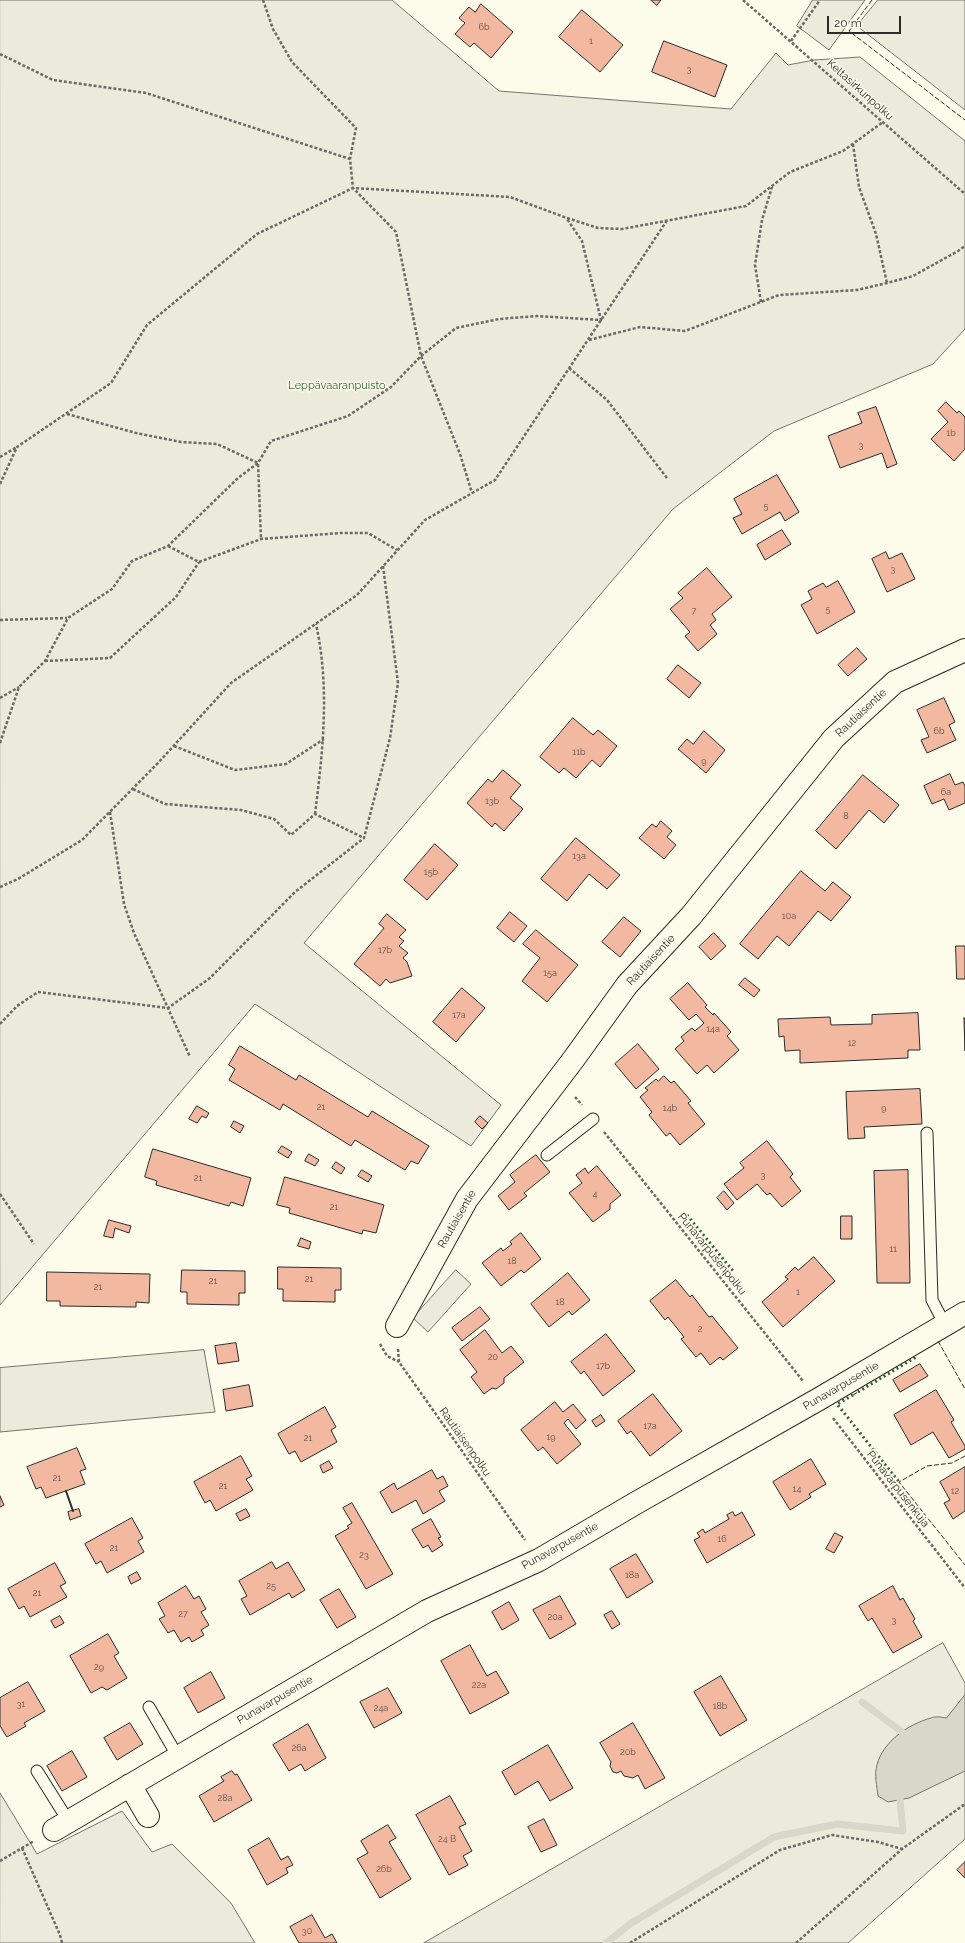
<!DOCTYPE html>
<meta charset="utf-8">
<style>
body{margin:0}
#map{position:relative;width:965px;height:1943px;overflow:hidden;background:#fdfbea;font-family:Raleway,sans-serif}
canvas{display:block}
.scale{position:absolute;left:827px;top:16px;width:74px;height:18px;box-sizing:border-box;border:2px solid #2b2b2b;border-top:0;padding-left:5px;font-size:12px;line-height:14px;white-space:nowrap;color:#2b2b2b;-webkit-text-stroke:3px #fdfbea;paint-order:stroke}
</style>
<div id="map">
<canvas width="965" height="1943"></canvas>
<div class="scale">20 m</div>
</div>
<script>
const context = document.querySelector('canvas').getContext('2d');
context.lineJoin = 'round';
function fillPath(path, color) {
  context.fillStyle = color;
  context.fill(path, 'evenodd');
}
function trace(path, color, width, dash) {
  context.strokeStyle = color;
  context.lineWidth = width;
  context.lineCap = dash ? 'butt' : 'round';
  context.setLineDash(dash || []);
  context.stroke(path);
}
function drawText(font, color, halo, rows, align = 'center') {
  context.font = font + ' Raleway,sans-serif';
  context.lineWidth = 3;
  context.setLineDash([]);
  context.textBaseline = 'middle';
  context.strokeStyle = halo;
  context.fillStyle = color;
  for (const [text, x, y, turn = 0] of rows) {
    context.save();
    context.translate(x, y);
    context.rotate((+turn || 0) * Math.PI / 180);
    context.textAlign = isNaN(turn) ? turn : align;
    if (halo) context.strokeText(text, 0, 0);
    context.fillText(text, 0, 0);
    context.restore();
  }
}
const green = new Path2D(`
 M0,0H392L499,91L731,109L776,53L788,65L814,60L860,57L965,141V329L933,364L774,431L673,509L304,943L501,1105L471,1146L255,1004L0,1305Z
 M813,0H865L829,50L797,26Z
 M878,0H965V110L857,26Z
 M943,1643L965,1683V1839L848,1943H424Z
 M0,1793L37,1854L122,1811L152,1852L172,1844L231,1903L255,1943H0Z`);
fillPath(green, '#ecebdb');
trace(green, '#74746e', 1);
const parking = new Path2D(`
 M456,1270L471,1284L428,1332L413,1318Z
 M204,1350L215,1412L0,1432V1368Z`);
fillPath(parking, '#eceadb');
trace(parking, '#74746e', 1);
const water = new Path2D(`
 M965,1695V1771L909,1798L888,1802L878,1796C877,1786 874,1775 877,1765C883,1741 909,1724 931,1718C935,1716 941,1717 946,1718Z`);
fillPath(water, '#d8d7c9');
trace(water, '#74746e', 1);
trace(new Path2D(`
 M862,1702L902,1732
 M606,1943L630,1924L774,1837L837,1824L903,1831L900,1800`), '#d8d7c9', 7);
const building = new Path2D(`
 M651,0H661L657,5Z
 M481,4L513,32L491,58L474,43L470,47L455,34L465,23L459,18L469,7L475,12Z
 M582,10L623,45L600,72L559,37Z
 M664,41L727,65L715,97L652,72Z
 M946,402L957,413L959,411L965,417V449L954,461L931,439L948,422L938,411Z
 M876,407L897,464L887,468L882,453L840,468L828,436L862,423L858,413Z
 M777,475L799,512L785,521L780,512L742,534L733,518L742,514L734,499Z
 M782,530L791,544L765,560L757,545Z
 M886,552L889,559L902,553L915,579L887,592L872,559Z
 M707,568L732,597L712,614L716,620L710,625L717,634L698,651L685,636L690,632L670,609L683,598L678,593Z
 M838,581L855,612L817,634L801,605L812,599L808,591L823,583L826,587Z
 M857,648L867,659L848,676L838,665Z
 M678,665L701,683L689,698L667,679Z
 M944,698L955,722L949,725L956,740L927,753L921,740L929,737L917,710Z
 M573,718L593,735L598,730L617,746L600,767L592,760L576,778L564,768L559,773L540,757Z
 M704,731L725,750L706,773L678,749L687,739L693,744Z
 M503,770L521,785L510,798L523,809L504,831L495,823L492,827L467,803L488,779L492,782Z
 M950,774L955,785L963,782L965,786V803L949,810L944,799L932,804L924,786Z
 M863,775L899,805L884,823L869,810L836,849L816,831Z
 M661,821L672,831L667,837L676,845L664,859L639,838L652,824L656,827Z
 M576,838L620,875L607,889L589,874L567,901L541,879Z
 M435,844L458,865L427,900L404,880Z
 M801,871L825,891L833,882L851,897L831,921L818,911L789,946L777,936L758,959L740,944Z
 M510,912L527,926L514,942L497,928Z
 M387,914L406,930L399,937L404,941L399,946L408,953L403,958L407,962L412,976L390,983L386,979L380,986L354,964L384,928L379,924Z
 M624,917L641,931L620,957L602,942Z
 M536,930L578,965L547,1002L522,981L540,958L523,944Z
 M714,933L726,946L711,960L699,947Z
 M956,946H965V979H957Z
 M745,978L760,990L754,997L739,985Z
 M688,983L707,1005L705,1007L713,1015L714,1013L731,1032L727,1036L739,1050L714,1073L707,1065L697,1074L675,1049L684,1041L681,1037L692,1028L695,1031L704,1023L696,1014L689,1020L670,999Z
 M462,988L485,1008L456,1042L433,1022Z
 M918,1013L920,1050H908V1058L800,1063V1050L785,1051L784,1036L779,1037L778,1019L830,1017L831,1025L872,1024V1015Z
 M964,1018H965V1051L964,1020Z
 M638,1044L659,1069L636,1089L615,1064Z
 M240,1046L296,1080L299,1075L368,1117L372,1111L429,1146L418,1164L411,1161L405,1170L355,1140L351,1146L283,1104L280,1110L229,1080L235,1069L229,1065Z
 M664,1076L671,1083L674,1081L691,1101L688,1103L705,1124L680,1145L670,1133L666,1136L649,1115L652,1112L640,1097L648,1090L645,1088L656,1079L658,1081Z
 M920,1089L922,1124L864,1127L865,1138L848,1139L846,1092Z
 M197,1106L209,1113L206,1118L202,1116L197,1123L189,1119Z
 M480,1116L488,1123L482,1129L475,1122Z
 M234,1121L244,1126L240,1133L231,1127Z
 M767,1141L793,1174L790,1177L801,1191L782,1207L770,1193L767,1195L757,1184L737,1200L724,1184L744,1168L740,1163Z
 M282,1146L292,1152L288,1158L278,1152Z
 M153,1149L251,1178L243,1206L231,1202L229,1206L156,1185L157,1181L145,1177Z
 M309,1154L319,1160L315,1166L305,1161Z
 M536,1155L550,1172L524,1193L527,1196L509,1210L498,1196L515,1182L510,1175Z
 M336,1162L345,1168L341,1174L332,1168Z
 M597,1166L621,1195L610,1204V1209L593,1222L569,1193L582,1183L576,1175L585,1168L588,1173Z
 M362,1170L372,1176L368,1182L358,1176Z
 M908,1170L910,1283H877L874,1171Z
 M285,1177L384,1205L376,1233L363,1230L362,1234L289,1213L290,1208L277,1205Z
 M724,1191L734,1203L727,1210L717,1198Z
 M841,1216H852V1239H841Z
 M109,1220L131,1226L129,1233L115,1228L113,1238L104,1236Z
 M521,1233L541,1259L524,1273L521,1270L501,1286L482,1263L501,1248L503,1251L512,1244L510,1242Z
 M301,1238L311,1242L309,1249L298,1246Z
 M814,1257L835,1281L783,1327L762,1302L788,1279L785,1277L795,1267L798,1270Z
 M278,1267L341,1268V1290H335V1302L283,1301V1289H278Z
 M182,1270L245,1271V1293H239V1305L187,1304V1292H181Z
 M47,1272L150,1274L149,1303L136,1302V1307L60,1306V1301H47Z
 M568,1273L590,1300L572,1315L569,1311L549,1327L531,1304Z
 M676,1280L690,1297L692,1295L709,1317L712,1316L738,1348L723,1360L720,1357L710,1365L701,1353L696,1357L681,1339L684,1337L668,1317L665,1320L650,1301Z
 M480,1307L490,1319L462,1341L452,1328Z
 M485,1330L502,1353L511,1346L524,1362L504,1378V1383L496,1389L492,1388L484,1394L471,1377L477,1372L460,1350Z
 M606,1334L635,1371L603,1396L584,1371L581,1374L571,1362Z
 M236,1343L239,1361L218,1364L215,1346Z
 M920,1364L928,1376L900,1392L893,1380Z
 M249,1385L253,1406L226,1411L223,1390Z
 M936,1390L954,1420L951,1422L965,1446V1449L949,1458L933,1432L911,1445L894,1415Z
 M653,1394L682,1431L650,1456L631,1431L627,1434L618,1421Z
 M555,1402L563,1412L573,1404L586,1420L576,1429L568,1419L564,1423L581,1444L557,1464L543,1447L538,1451L521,1430Z
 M325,1407L336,1427L331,1430L337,1442L301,1462L295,1451L289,1454L278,1434Z
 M601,1415L605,1421L596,1427L592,1421Z
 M77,1448L86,1469L80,1471L85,1484L46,1498L41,1487L36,1489L27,1467Z
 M241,1456L252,1476L246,1479L253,1490L216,1511L210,1500L205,1503L194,1482Z
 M811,1459L826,1484L809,1494L811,1497L790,1510L773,1482Z
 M329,1461L333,1468L323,1473L320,1466Z
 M965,1467V1511L953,1519L944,1503L950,1500L940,1482Z
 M432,1470L437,1479L443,1476L448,1486L439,1491L445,1501L423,1514L416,1500L392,1513L380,1492L394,1483L397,1489Z
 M0,1496L4,1505L0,1507Z
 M352,1503L393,1574L366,1589L335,1536L349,1528L347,1526L352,1523L343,1508Z
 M79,1509L81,1516L70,1520L68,1512Z
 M246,1509L250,1516L240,1521L236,1514Z
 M733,1512L735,1516L742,1512L755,1535L707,1563L694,1540L700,1537L697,1533L703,1529L705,1533L729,1519L727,1515Z
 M132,1518L143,1538L138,1541L144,1552L107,1573L101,1561L96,1564L85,1544Z
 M431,1519L441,1537L438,1538L443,1545L432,1552L428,1545L423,1548L412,1530Z
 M835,1533L843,1537L834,1553L826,1549Z
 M636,1554L653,1582L627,1598L610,1569Z
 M272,1562L276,1569L288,1562L305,1590L292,1598L289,1593L250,1615L241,1599L247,1596L239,1581Z
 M55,1563L66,1583L60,1586L67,1597L30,1617L24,1606L19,1609L8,1589Z
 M137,1572L141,1579L131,1584L128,1577Z
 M186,1586L194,1599L199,1596L206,1609L201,1612L209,1625L201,1630L204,1635L192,1642L189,1637L181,1642L174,1630L168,1633L159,1619L165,1616L158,1603Z
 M893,1586L900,1600L903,1598L915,1619L913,1621L922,1637L893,1653L872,1618L868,1621L859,1606Z
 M339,1589L356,1617L337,1628L320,1600Z
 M560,1596L576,1624L550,1639L533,1610Z
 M509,1602L519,1620L502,1630L492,1612Z
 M612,1611L620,1624L612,1629L604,1615Z
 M60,1616L64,1623L55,1628L51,1621Z
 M108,1634L119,1653L114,1656L127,1678L107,1690L102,1687L91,1693L70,1656Z
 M470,1645L487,1676L496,1671L509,1693L470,1714L441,1661Z
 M211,1672L225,1698L198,1713L184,1688Z
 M721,1676L747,1720L720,1736L694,1692Z
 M28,1682L45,1711L24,1723L26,1726L7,1737L0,1726V1698Z
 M388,1688L402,1713L374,1728L360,1702Z
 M130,1723L143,1744L117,1760L104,1738Z
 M633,1723L665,1778L645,1789L638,1775L633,1778L624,1776L621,1771L617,1773L613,1772L610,1766L611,1762L600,1743Z
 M308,1724L326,1758L305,1771L301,1764L289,1771L273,1745Z
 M548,1745L573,1788L550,1801L538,1781L515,1795L502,1772Z
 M72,1751L87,1777L62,1791L47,1766Z
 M232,1771L235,1775L237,1774L252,1800L214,1822L199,1796L224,1781L221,1777Z
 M450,1796L466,1824L459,1827L472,1851L463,1856L468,1865L449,1875L416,1815Z
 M544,1819L557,1845L541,1852L528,1827Z
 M388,1825L396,1838L389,1842L411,1879L380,1898L357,1859L368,1853L361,1841Z
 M269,1838L281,1860L288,1856L293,1865L286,1868L288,1873L267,1885L248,1850Z
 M965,1862V1878L957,1870Z
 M312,1915L325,1938L332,1934L337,1943H299L290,1927Z`);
fillPath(building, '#f2b8a0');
trace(building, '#2b2b2b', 1);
const lane = new Path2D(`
 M927,1133L932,1300L945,1325
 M547,1155L593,1119
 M149,1707L178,1757
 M37,1771L69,1822`);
const street = new Path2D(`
 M397,1326L467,1199L573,1060L627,985L691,916L834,738L895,682L965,650
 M130,1785L148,1816
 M54,1830L427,1611L539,1560L636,1503L819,1399L965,1313`);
trace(lane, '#2b2b2b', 13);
trace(street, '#2b2b2b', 24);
trace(new Path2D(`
 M263,0L273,29L292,62L356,128L350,159L353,188L396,232L421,356L460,454L472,493
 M743,0L965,194
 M791,41L820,0
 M0,54L53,80L146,93L350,159
 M853,144L859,187L876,234L887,283
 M761,302L755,265L762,220L772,187
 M589,340L640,327L685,331L779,295L857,290L887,283L913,276L958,251L965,246
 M569,368L607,400L667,478
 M67,414L136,433L181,442L217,444L258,463L261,539
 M0,457L17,447
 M0,484L17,447L111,383L147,325L257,234L353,188L510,197L567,218L598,228L622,229L746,206L790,172L843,151L883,122
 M168,546L199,562L261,539L340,533H368L397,550
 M0,620L67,618
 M45,661L110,658L176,597L199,562
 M0,698L19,687
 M0,743L19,687L45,661L68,618L112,589L132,561L168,546L238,478L258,463L271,441L348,416L391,387L421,356L456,328L499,319L537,316L601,320L582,241L567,219
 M174,746L235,770L286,764L324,739
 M133,789L165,804L241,810L274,819L291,835L315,814L364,838
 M110,812L124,904L134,933L190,1057
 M315,814C323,750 330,688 316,624
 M0,887L18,879L82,840L158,763L231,683L357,595L425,520L495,480L668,219
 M0,1024L17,1006L38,992L168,1008L210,978L295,892L364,838L390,738L398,683L383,566
 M575,1097L582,1105
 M604,1132L803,1381
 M0,1194L34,1244
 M380,1344L387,1356L399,1362
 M398,1349L399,1362L525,1540
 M833,1418L965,1588
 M22,1848L60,1935L62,1943
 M0,1861L34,1841
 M630,1943L780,1850L832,1835L878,1842L902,1849
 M796,1943L902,1849L965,1804`), '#6a6964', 2.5, [3, 2]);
trace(lane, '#fdfbea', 11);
trace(street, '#fdfbea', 22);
trace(new Path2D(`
 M687,1215L733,1271
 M858,1392L916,1357
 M853,1395L837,1404L899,1482`), '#34623c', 3, [2, 3]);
trace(new Path2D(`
 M872,0L849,31L965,120
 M938,1341L965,1389
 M853,1395L858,1392
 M965,1456L952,1463L927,1466L899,1482L965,1565`), '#2b2b2b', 1, [5, 2]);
trace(new Path2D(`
 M66,1491L73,1511`), '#2b2b2b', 2);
drawText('9px', '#5d4e48', null, [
 ["6b",484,27],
 ["1",591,41],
 ["3",689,69],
 ["1b",951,433],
 ["3",861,445],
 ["5",766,506],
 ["3",893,569],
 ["5",828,609],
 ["7",694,611],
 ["6b",939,731],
 ["11b",579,752],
 ["9",704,761],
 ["6a",946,792],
 ["13b",492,801],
 ["8",846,816],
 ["13a",579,856],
 ["15b",431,872],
 ["10a",789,916],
 ["17b",385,950],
 ["15a",550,973],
 ["17a",459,1015],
 ["14a",713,1029],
 ["12",852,1043],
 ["21",321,1107],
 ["14b",670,1108],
 ["9",884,1108],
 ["3",763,1175],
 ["21",198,1178],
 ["4",595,1194],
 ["21",334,1207],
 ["11",893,1249],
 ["18",512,1261],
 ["21",309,1279],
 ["21",213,1281],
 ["21",98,1287],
 ["1",798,1292],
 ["18",560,1302],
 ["2",700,1329],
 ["20",493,1357],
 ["17b",603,1366],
 ["17a",650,1426],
 ["19",551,1437],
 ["21",308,1438],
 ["21",57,1478],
 ["21",223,1486],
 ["14",797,1489],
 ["12",955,1491],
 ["16",722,1539],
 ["21",114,1548],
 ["23",364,1555],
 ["18a",632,1575],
 ["25",271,1586],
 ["21",37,1593],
 ["27",183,1614],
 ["20a",555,1617],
 ["3",894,1620],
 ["29",99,1667],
 ["22a",479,1685],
 ["31",21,1704],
 ["18b",720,1706],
 ["24a",381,1708],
 ["26a",299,1748],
 ["20b",628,1752],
 ["28a",225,1798],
 ["24 B",447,1839],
 ["26b",384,1869],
 ["30",307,1931]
]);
drawText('11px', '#2b2b2b', '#fdfbea', [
 ["Keltasirkunpolku",860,90,42],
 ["Rautiaisentie",861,713,-43],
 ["Rautiaisentie",651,960,-47],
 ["Rautiaisentie",457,1219,-60],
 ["Punavarpusenpolku",712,1254,51],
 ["Punavarpusentie",841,1386,-30],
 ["Rautiaisenpolku",465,1442,55],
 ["Punavarpusenkuja",898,1489,52],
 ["Punavarpusentie",560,1546,-29],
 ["Punavarpusentie",275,1700,-30]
]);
drawText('11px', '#34623c', '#fdfbea', [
 ["Leppävaaranpuisto",337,386]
]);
</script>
